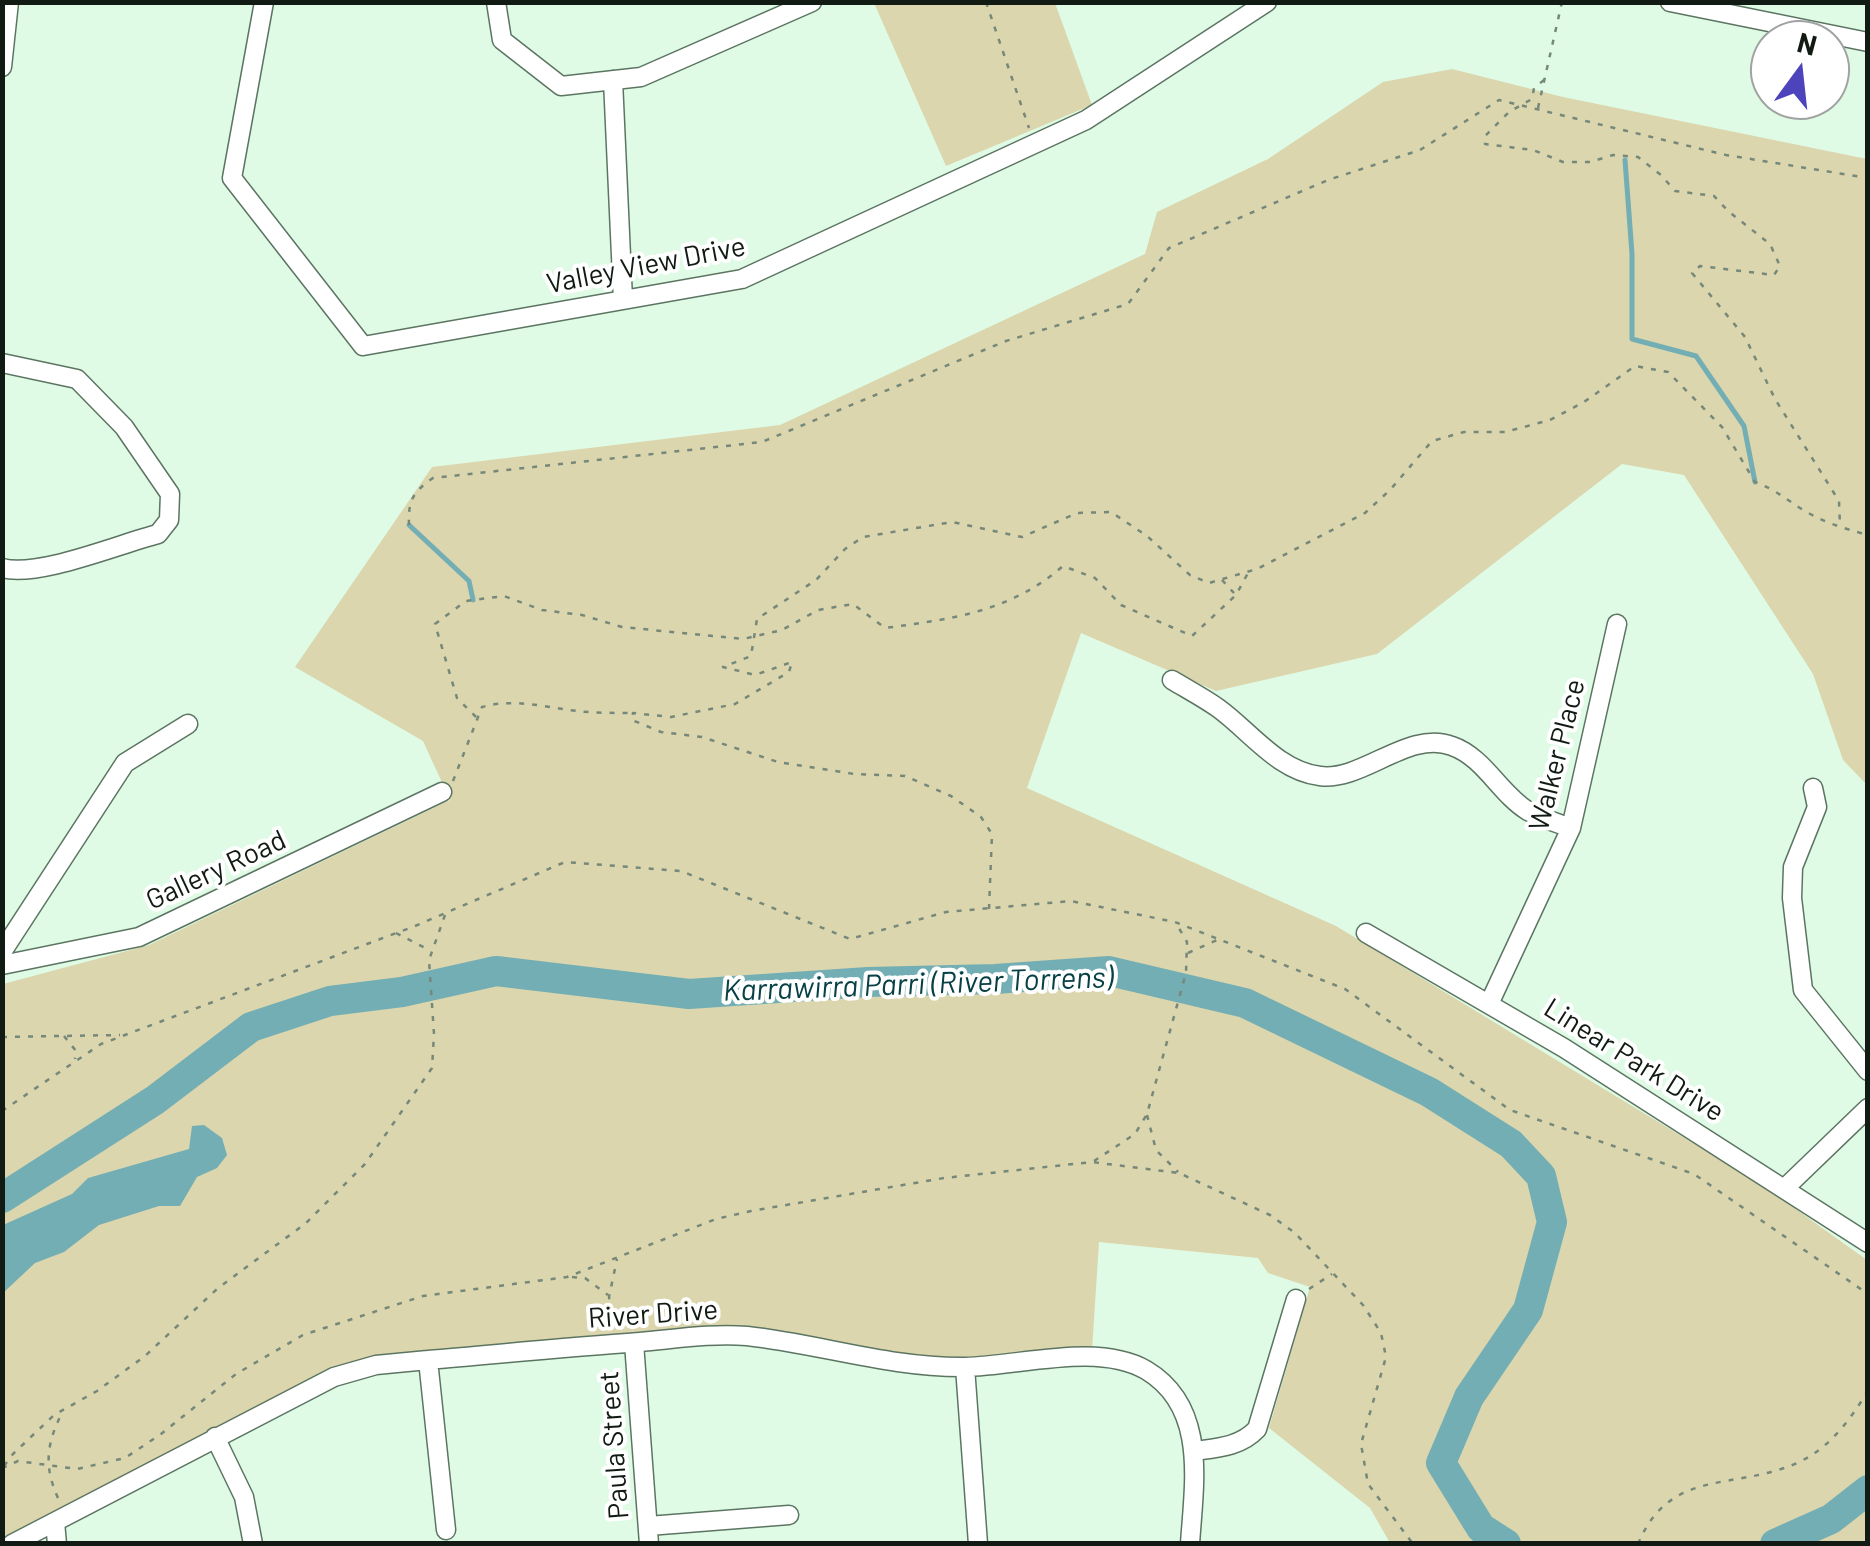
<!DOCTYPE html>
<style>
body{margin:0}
#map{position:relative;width:1870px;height:1546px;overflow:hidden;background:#dffbe6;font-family:Barlow,sans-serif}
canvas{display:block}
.frame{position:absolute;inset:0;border:5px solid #111a13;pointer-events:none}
.north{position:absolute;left:1750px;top:20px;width:100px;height:100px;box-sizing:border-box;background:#fff;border:2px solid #a0a3a1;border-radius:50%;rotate:15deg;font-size:28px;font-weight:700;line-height:40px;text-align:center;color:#111a13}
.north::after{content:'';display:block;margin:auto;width:35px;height:45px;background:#4d44bb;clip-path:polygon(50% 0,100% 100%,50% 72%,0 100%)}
</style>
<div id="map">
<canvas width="1870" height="1546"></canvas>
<div class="frame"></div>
<div class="north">N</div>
</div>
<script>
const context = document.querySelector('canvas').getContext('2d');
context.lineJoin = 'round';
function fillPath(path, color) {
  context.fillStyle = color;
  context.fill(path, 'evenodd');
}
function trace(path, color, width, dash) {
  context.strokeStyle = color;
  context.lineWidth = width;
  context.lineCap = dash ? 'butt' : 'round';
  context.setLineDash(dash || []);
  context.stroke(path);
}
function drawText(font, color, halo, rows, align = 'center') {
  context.font = font + ' Barlow,sans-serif';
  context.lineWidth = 8;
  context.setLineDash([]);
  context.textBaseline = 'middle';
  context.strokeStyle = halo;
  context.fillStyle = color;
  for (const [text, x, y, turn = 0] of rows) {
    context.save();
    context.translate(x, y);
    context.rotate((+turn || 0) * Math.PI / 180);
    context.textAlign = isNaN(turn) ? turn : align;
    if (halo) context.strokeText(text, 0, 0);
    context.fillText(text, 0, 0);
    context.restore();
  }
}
fillPath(new Path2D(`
 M874,3H1055L1092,105L946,166Z
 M1452,69L1563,97L1867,159V785L1843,760L1813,674L1684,475L1622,464L1377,654L1216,691L1081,633L1027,788L1336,926L1762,1185L1867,1260V1543H1390L1370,1508L1269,1428L1310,1287L1268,1273L1258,1258L1099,1242L1092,1350L965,1358L909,1354L747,1328L380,1358L3,1539V984L149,945L450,800L423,741L295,667L432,467L780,425L1145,254L1157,212L1268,159L1383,82Z`), '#dbd6ad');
fillPath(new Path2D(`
 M204,1125L222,1138L227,1155L217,1168L197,1177L180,1206H159L99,1225L64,1252L35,1263L3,1293V1225L72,1194L88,1178L189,1149L192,1126Z`), '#73aeb4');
trace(new Path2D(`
 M1625,160L1632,254V339L1696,356L1744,426L1755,482
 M409,525L469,581L473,600`), '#73aeb4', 5);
trace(new Path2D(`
 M2,1198L155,1100L251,1027L330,1001L402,992L496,971L689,994L868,982L995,979L1109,971L1245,1003L1429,1092L1511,1144L1541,1176L1552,1222L1528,1310L1469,1397L1441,1463L1481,1528L1506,1544
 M1775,1544L1831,1519L1868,1490`), '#73aeb4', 30);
const minor = new Path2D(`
 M264,2L232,178L363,346L742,279L1086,120L1267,2
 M496,2L502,40L561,86L641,77L812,2
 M1670,2L1868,42
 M2,67L9,2
 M613,80L623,300
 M2,363L77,379L124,427L170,494L169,520L158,534C119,544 38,578 2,568
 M1172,680C1187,689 1204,698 1218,708C1250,731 1278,771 1320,776C1362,782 1409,729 1452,746C1484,757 1500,794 1528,811C1541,818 1557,823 1571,828
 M1813,788L1817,807L1793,867L1792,898L1803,990L1868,1071
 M1366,933L1564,1048L1868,1243
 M2,952L125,763L188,724
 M2,965L139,937L442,792
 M1489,1004L1571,828L1617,624
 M1786,1187L1868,1108
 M634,1343L649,1544
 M428,1360L446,1530
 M965,1367L978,1544
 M215,1437L244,1497L253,1544
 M1194,1451C1217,1448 1240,1447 1257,1429L1296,1299
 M55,1522L57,1544
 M648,1526L789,1515
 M12,1544L334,1377L376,1365L428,1360C499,1354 569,1347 640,1342C675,1339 712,1333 747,1336C820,1344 891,1368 965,1367C1020,1366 1097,1342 1146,1370C1208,1407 1194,1483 1190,1544`);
trace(minor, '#5c7562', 21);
trace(new Path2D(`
 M986,2L1029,128
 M1544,80L1534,88L1532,99L1509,112L1485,136V144L1533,150L1563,162H1590L1613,155L1638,157L1661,175L1675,191L1714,196L1728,211L1770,244L1780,266L1774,275L1700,266L1692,273L1745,337L1775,399L1839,501L1840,526
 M1538,108L1562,2
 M409,525C408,500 413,492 433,478L762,442L1006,341L1128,304L1169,248L1328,180L1420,150L1499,100L1726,155L1868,178
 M1222,580L1234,593
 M476,717L457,698L435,624L466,601L504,596L542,610L582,615L622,627L743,639L782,630L818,610L853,604L885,628C952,619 1010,612 1063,566L1095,578L1121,605L1192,636L1236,595L1248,573
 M453,781L482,707C514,698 545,707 577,711C595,713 614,713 633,713
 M989,909L992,834L981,817L951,796L905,776L854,774L778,762L702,737L661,732L632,720L633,713L671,717L735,704L789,672L792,662L755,675L723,667L751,656L757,619L816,580L845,549L863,537L952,522L1022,537L1077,513L1111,512L1147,536L1190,575L1209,583L1257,569L1365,513L1390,490L1432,441L1464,432H1505L1550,420L1584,402L1635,366L1668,372L1722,427L1755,482C1775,489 1788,501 1805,511C1825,523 1846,529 1868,535
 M396,933L429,950
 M1188,953L1217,940
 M64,1036L76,1051L75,1059
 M2,1037L120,1035
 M2,1111L101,1044L415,926L565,862L681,871L850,939L946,912L1071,901L1175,922L1345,989L1510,1110L1694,1174L1868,1294
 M1147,1115L1156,1150L1178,1172
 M1094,1161L1135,1134L1147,1114L1186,973L1187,942L1176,923
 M572,1277L585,1278L608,1295
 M1309,1289L1332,1274
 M613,1325L609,1297L617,1259
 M4,1466L13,1454L54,1415L97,1391L145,1356L217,1289L306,1223L365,1164L432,1068L434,1034L429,960L445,915
 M2,1468L18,1461L77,1469L125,1458L161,1434L236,1374L303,1335L423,1296L567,1277L716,1219L751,1211L944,1178L1092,1162L1179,1173L1270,1215L1295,1233L1363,1305L1381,1333L1386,1357L1361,1444L1368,1484L1413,1544
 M58,1498C43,1465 47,1442 63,1411
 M1638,1544C1670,1467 1734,1491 1797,1463C1830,1448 1849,1421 1868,1391`), '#76887a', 2.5, [5, 8]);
trace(minor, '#fff', 18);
drawText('28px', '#111a13', '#fff', [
 ["Valley View Drive",646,265,-11],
 ["Walker Place",1557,755,-76],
 ["Gallery Road",216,870,-25],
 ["Linear Park Drive",1634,1060,32],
 ["River Drive",653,1314,-4],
 ["Paula Street",614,1445,-94]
]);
drawText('italic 30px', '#074045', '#fff', [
 ["Karrawirra Parri (River Torrens)",918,984,-2]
]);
</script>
